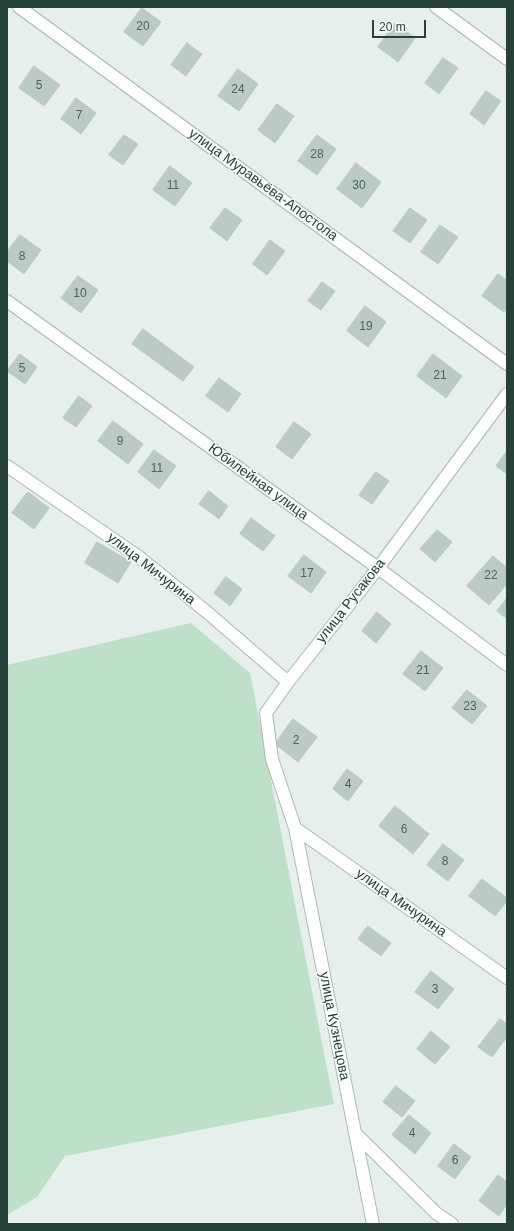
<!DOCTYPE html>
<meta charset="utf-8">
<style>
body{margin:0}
#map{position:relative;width:514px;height:1231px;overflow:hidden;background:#e6efeb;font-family:Arial,sans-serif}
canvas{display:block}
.frame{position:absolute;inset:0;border:8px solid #24423a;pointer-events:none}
.scale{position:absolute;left:372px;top:20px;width:54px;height:18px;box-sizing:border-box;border:2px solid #24423a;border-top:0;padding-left:5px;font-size:12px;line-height:14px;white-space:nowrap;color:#24423a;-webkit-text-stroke:3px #f7fbf9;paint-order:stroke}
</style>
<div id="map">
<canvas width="514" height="1231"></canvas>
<div class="frame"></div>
<div class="scale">20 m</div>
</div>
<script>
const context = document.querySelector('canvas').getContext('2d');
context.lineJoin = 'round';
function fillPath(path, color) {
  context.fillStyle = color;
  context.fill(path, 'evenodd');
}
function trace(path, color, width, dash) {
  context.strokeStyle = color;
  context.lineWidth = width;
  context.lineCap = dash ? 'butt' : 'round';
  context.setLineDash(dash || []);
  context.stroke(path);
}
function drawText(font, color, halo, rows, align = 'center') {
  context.font = font + ' Arial,sans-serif';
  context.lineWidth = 3;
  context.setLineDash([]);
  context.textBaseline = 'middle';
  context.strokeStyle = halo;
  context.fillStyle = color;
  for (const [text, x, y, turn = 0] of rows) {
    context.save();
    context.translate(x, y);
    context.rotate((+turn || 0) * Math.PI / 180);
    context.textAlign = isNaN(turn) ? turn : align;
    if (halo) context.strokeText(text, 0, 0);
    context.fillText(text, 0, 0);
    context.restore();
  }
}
fillPath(new Path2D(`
 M191,623L250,673L334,1104L65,1156L37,1197L7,1215V665Z`), '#bfe0c8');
const building = new Path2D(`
 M142,8L161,22L143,46L124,32Z
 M395,23L415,38L398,62L378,47Z
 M187,43L202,54L186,76L171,65Z
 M443,58L458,68L439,94L425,83Z
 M34,66L60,85L44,106L19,88Z
 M238,69L258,84L239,111L218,96Z
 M486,91L501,101L484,125L470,114Z
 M76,98L96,113L81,134L61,119Z
 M277,104L294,116L275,143L258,130Z
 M124,135L138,144L123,165L109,155Z
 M317,135L336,149L317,175L298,161Z
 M356,163L381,182L362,208L337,189Z
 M170,166L192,183L175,206L153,190Z
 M225,208L242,220L227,241L210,228Z
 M410,208L427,220L410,243L393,231Z
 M440,225L458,237L438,264L421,252Z
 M20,235L41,250L24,274L7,261V252Z
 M270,240L285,251L267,275L253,264Z
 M498,274L507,280V307L504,312L482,296Z
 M78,276L98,290L81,313L61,298Z
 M322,282L335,291L321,310L308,301Z
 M365,306L386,322L368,347L347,331Z
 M143,329L194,367L183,381L132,344Z
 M20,354L37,367L25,384L7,371Z
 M433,354L462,376L446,398L417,376Z
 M219,378L241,394L228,412L206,396Z
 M79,396L92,406L76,427L63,418Z
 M113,421L143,444L128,464L98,441Z
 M294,422L311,434L292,459L276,447Z
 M154,450L176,466L159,489L138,472Z
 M507,451V474L496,466Z
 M376,472L389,481L372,504L359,495Z
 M209,491L228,506L219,519L199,504Z
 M28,492L49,508L34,529L12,513Z
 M251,518L275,536L263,551L240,534Z
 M437,530L452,542L435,562L420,549Z
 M97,542L131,562L118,583L85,563Z
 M304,555L326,572L311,593L288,576Z
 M493,556L507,568V584L489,605L467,586Z
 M226,577L242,589L230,606L214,593Z
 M507,598V619L497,611Z
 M377,612L391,624L376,643L362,631Z
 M421,651L443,668L425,691L403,674Z
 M467,690L487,706L472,724L452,708Z
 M293,719L317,737L298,762L275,744Z
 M347,769L363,781L348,801L333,789Z
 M395,806L429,834L413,854L379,826Z
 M443,844L464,860L448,881L427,865Z
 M482,879L507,898V901L495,916L469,896Z
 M368,926L391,943L381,956L358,939Z
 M431,971L454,989L438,1009L415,992Z
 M500,1019L507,1024V1037L492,1057L478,1047Z
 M431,1031L450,1047L435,1064L417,1049Z
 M396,1086L415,1101L402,1117L383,1102Z
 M409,1115L431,1133L415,1154L392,1135Z
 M454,1144L471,1157L455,1179L438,1166Z
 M498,1175L507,1182V1204L499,1216L479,1201Z`);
fillPath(building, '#bbcac4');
trace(building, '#b8c9c2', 1);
const street = new Path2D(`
 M19,7L507,364
 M436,7L507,59
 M7,301L378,568L507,665
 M7,466L139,557L208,613L288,682
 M295,828L507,978
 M355,1133L436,1213L452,1224
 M373,1224L295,828L272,759L266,713L288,682L378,568L507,394`);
trace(street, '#a8b8b2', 14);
trace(street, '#fff', 12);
drawText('12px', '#4a645c', null, [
 ["20",143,27],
 ["5",39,86],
 ["24",238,90],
 ["7",79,116],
 ["28",317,155],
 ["11",173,186],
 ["30",359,186],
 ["8",22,257],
 ["10",80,294],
 ["19",366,327],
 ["5",22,369],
 ["21",440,376],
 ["9",120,442],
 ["11",157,469],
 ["17",307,574],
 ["22",491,576],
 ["21",423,671],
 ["23",470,707],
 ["2",296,741],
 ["4",348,785],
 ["6",404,830],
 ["8",445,862],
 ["3",435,990],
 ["4",412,1134],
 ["6",455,1161]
]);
drawText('14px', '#24423a', '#f7fbf9', [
 ["улица Муравьёва-Апостола",263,185,36],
 ["Юбилейная улица",258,482,36],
 ["улица Мичурина",151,569,38],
 ["улица Русакова",351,601,-52],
 ["улица Мичурина",401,903,35],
 ["улица Кузнецова",334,1026,79]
]);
</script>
